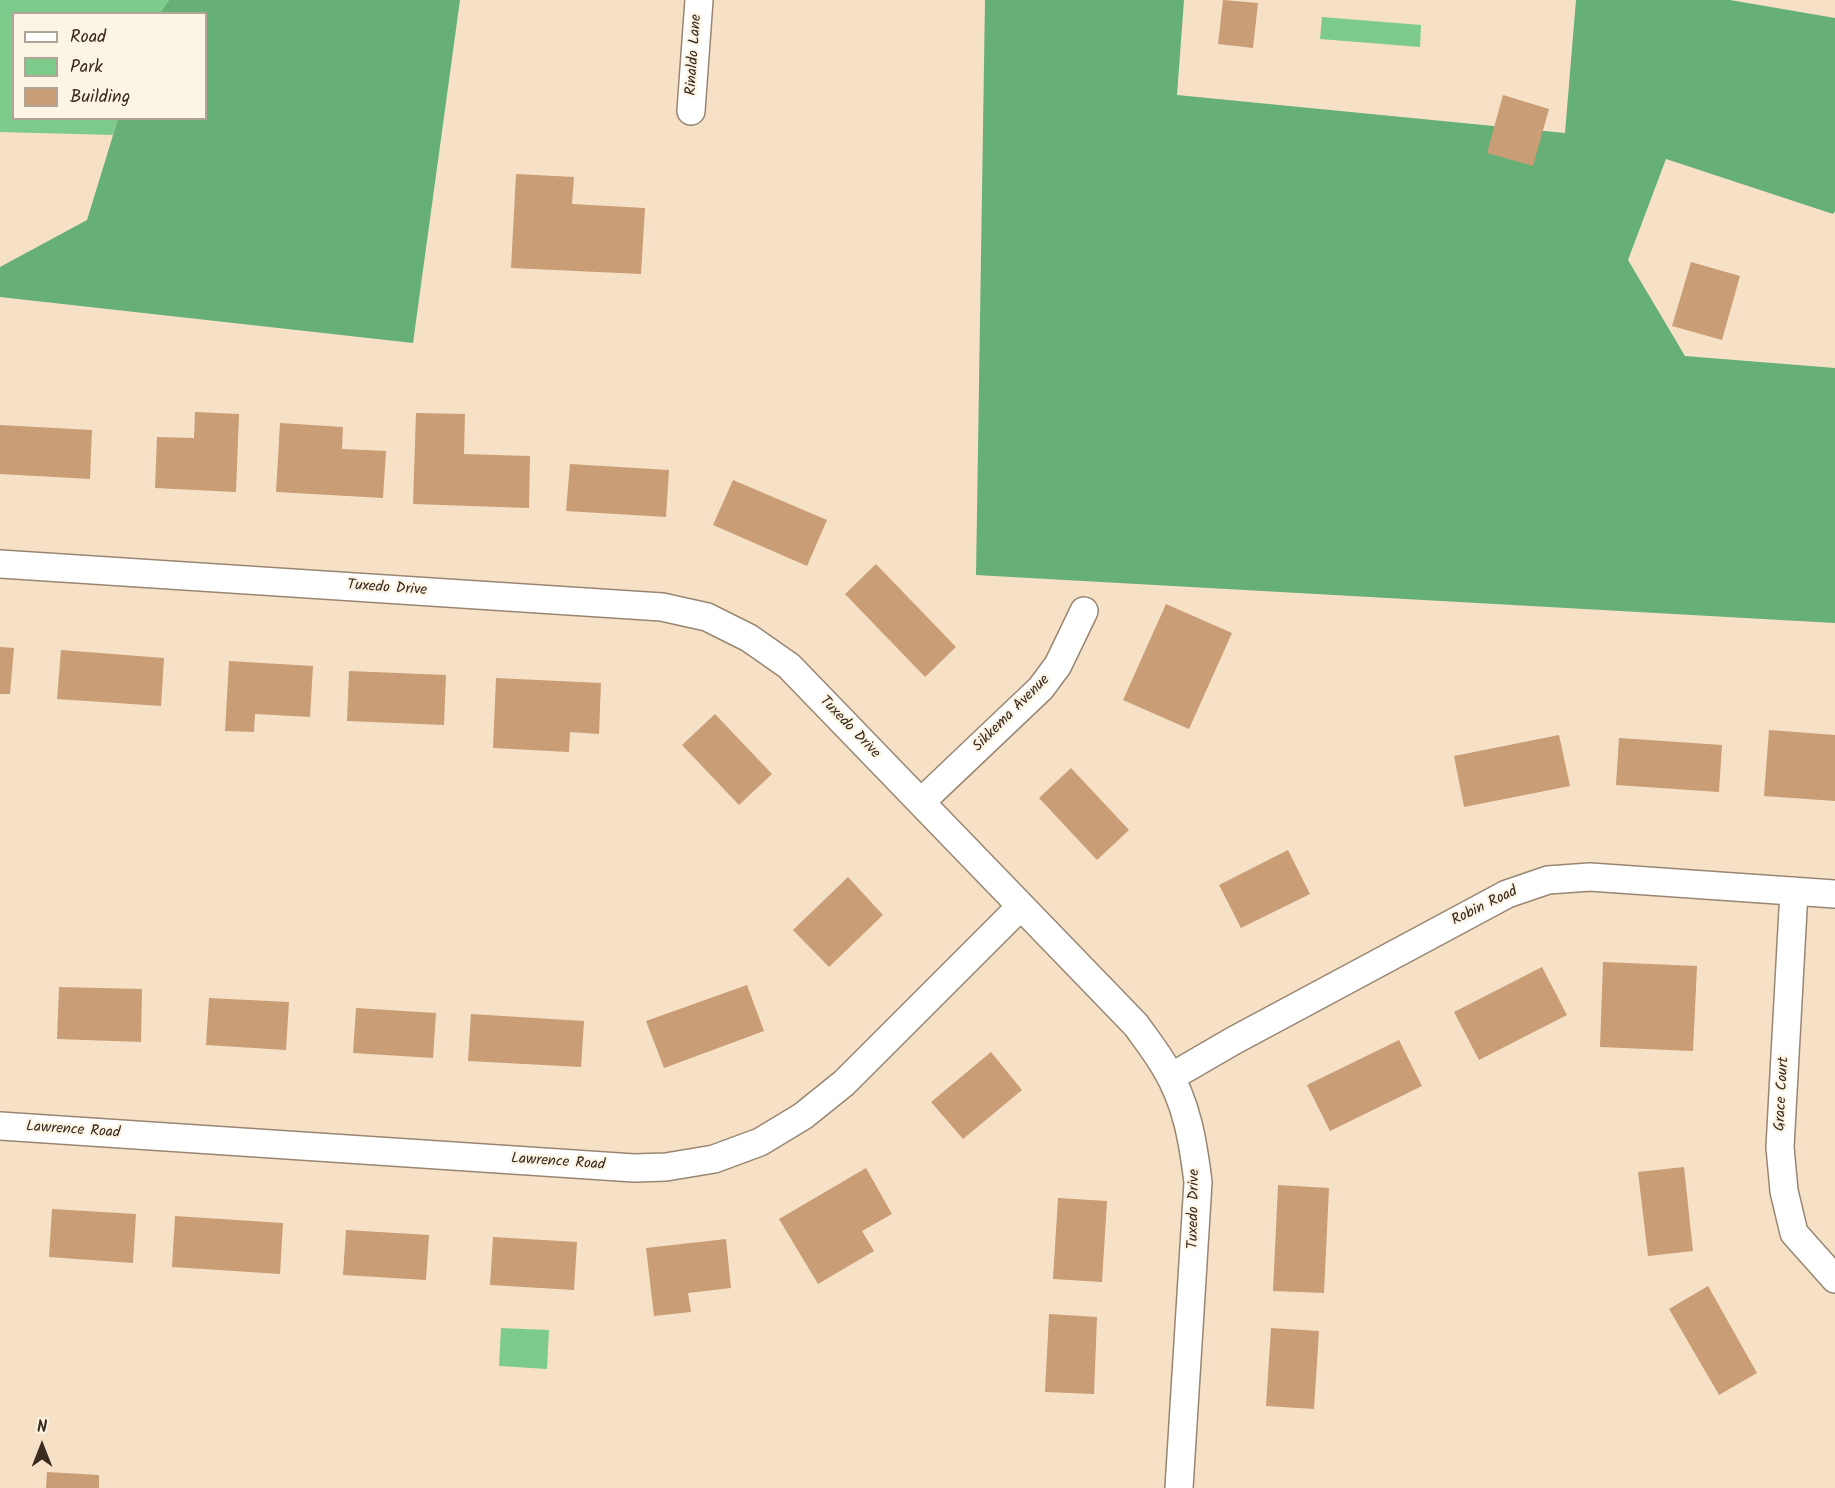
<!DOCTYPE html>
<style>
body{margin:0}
#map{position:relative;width:1835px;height:1488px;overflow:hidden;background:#f6e1c7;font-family:Kalam,sans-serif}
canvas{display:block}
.legend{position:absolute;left:12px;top:12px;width:195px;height:108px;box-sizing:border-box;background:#fcf5e5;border:2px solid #afa495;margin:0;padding:8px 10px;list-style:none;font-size:18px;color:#3b2a1e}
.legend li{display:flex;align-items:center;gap:12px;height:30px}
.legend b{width:30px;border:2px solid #afa495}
.north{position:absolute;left:12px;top:1416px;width:60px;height:60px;-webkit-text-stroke:4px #fcf5e5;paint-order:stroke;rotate:0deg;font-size:16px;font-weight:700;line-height:24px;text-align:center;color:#3b2a1e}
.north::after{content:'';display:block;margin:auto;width:21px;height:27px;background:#3b2a1e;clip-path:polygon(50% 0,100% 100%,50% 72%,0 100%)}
</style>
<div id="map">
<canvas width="1835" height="1488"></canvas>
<ul class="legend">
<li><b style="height:8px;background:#fff"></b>Road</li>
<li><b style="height:16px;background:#7dcb8b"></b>Park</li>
<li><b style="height:16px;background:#c99d75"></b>Building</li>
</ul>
<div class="north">N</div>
</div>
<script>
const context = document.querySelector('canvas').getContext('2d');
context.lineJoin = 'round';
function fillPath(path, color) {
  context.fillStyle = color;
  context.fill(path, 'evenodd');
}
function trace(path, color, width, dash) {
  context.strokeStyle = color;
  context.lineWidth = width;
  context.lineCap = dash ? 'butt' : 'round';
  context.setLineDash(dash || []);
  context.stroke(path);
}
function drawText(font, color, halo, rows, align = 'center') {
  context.font = font + ' Kalam,sans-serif';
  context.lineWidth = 4.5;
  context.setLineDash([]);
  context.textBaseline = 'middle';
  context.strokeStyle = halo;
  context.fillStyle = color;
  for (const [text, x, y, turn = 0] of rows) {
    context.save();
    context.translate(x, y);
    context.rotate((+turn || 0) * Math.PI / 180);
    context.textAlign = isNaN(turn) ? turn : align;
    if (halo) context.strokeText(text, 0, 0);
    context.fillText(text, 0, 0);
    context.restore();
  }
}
fillPath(new Path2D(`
 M0,0H169L160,13L14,14V118L118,119L113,135L0,132Z
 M1322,17L1421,25L1420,47L1320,39Z
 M501,1328L549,1330L547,1369L499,1366Z`), '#7dcb8b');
fillPath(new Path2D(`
 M169,0H460L413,343L0,297V267L87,220L118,119L206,118V14L160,13Z
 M985,0H1184L1177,95L1565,133L1576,0H1730L1835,18V211L1833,214L1666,159L1628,260L1685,356L1835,368V623L976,575Z`), '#66af77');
fillPath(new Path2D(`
 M1223,0L1258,3L1253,48L1218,44Z
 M1503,95L1549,109L1533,166L1487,153Z
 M516,174L574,177L572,204L645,208L641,274L511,268Z
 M1691,262L1740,276L1722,340L1672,326Z
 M195,412L239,414L236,492L155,488L157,437L194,438Z
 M416,413L465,414L464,454L530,456L529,508L413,504Z
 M280,423L343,427L342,449L386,451L383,498L276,492Z
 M0,425L92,430L90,479L0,474Z
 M570,464L669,470L666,517L566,511Z
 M733,480L827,520L807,566L713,525Z
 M876,564L956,647L925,677L845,594Z
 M1166,604L1232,633L1189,729L1123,700Z
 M0,647L14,648L10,694H0Z
 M61,650L164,658L161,706L57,699Z
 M229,661L313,666L310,717L255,714L254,732L225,731Z
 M349,671L446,675L444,725L347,721Z
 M496,678L601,683L599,734L570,732L569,752L493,748Z
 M715,714L772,774L739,805L682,745Z
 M1769,730L1835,735V801L1764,796Z
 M1559,735L1570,786L1464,807L1454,756Z
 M1619,738L1722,745L1719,792L1616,785Z
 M1071,768L1129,830L1097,860L1039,798Z
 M1288,850L1310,894L1241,928L1219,885Z
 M848,877L883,915L829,967L793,930Z
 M1603,962L1697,966L1693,1051L1600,1047Z
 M1542,967L1567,1015L1479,1060L1454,1012Z
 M747,985L764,1031L664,1068L646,1021Z
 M59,987L142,989L141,1042L57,1039Z
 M209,998L289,1002L286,1050L206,1045Z
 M356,1008L436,1013L433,1058L353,1053Z
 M471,1014L584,1021L581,1067L468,1061Z
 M1399,1040L1422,1086L1330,1131L1307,1085Z
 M991,1052L1022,1090L963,1139L931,1102Z
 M1684,1167L1693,1251L1648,1256L1638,1172Z
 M866,1168L892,1214L862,1231L874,1251L818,1284L779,1219Z
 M1278,1185L1329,1188L1324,1293L1273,1291Z
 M1058,1198L1107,1201L1102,1282L1053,1279Z
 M52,1209L136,1214L133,1263L49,1257Z
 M175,1216L283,1223L280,1274L172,1267Z
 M346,1230L429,1235L426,1280L343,1275Z
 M493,1237L577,1242L574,1290L490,1285Z
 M726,1239L731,1288L688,1293L691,1312L654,1316L646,1248Z
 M1708,1286L1757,1373L1719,1395L1669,1309Z
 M1049,1314L1097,1317L1094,1394L1045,1392Z
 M1271,1328L1319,1331L1314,1409L1266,1406Z
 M47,1472L99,1475V1488H46Z`), '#c99d75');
const minor = new Path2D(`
 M691,111L699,0
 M0,564L662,607L707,617L749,638L789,666L1136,1025C1146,1039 1157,1053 1165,1067C1187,1103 1193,1142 1198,1182L1179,1488
 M921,802L1041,688L1058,665L1084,611
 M1794,891L1780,1147L1784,1191L1794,1233L1835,1279
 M1171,1077L1233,1041L1507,894L1548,880L1590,877L1835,894
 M0,1126L634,1168L666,1167L714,1159L760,1142L803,1116L844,1083L1021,906`);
trace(minor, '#988672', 30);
trace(minor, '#fff', 27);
drawText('15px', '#3b2a1e', '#fcf5e5', [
 ["Rinaldo Lane",695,55,-86],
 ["Tuxedo Drive",387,589,4],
 ["Sikkema Avenue",1012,714,-45],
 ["Tuxedo Drive",849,728,46],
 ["Robin Road",1485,907,-26],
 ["Grace Court",1783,1094,-87],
 ["Lawrence Road",73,1131,4],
 ["Lawrence Road",558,1163,4],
 ["Tuxedo Drive",1195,1209,-89]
]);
</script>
